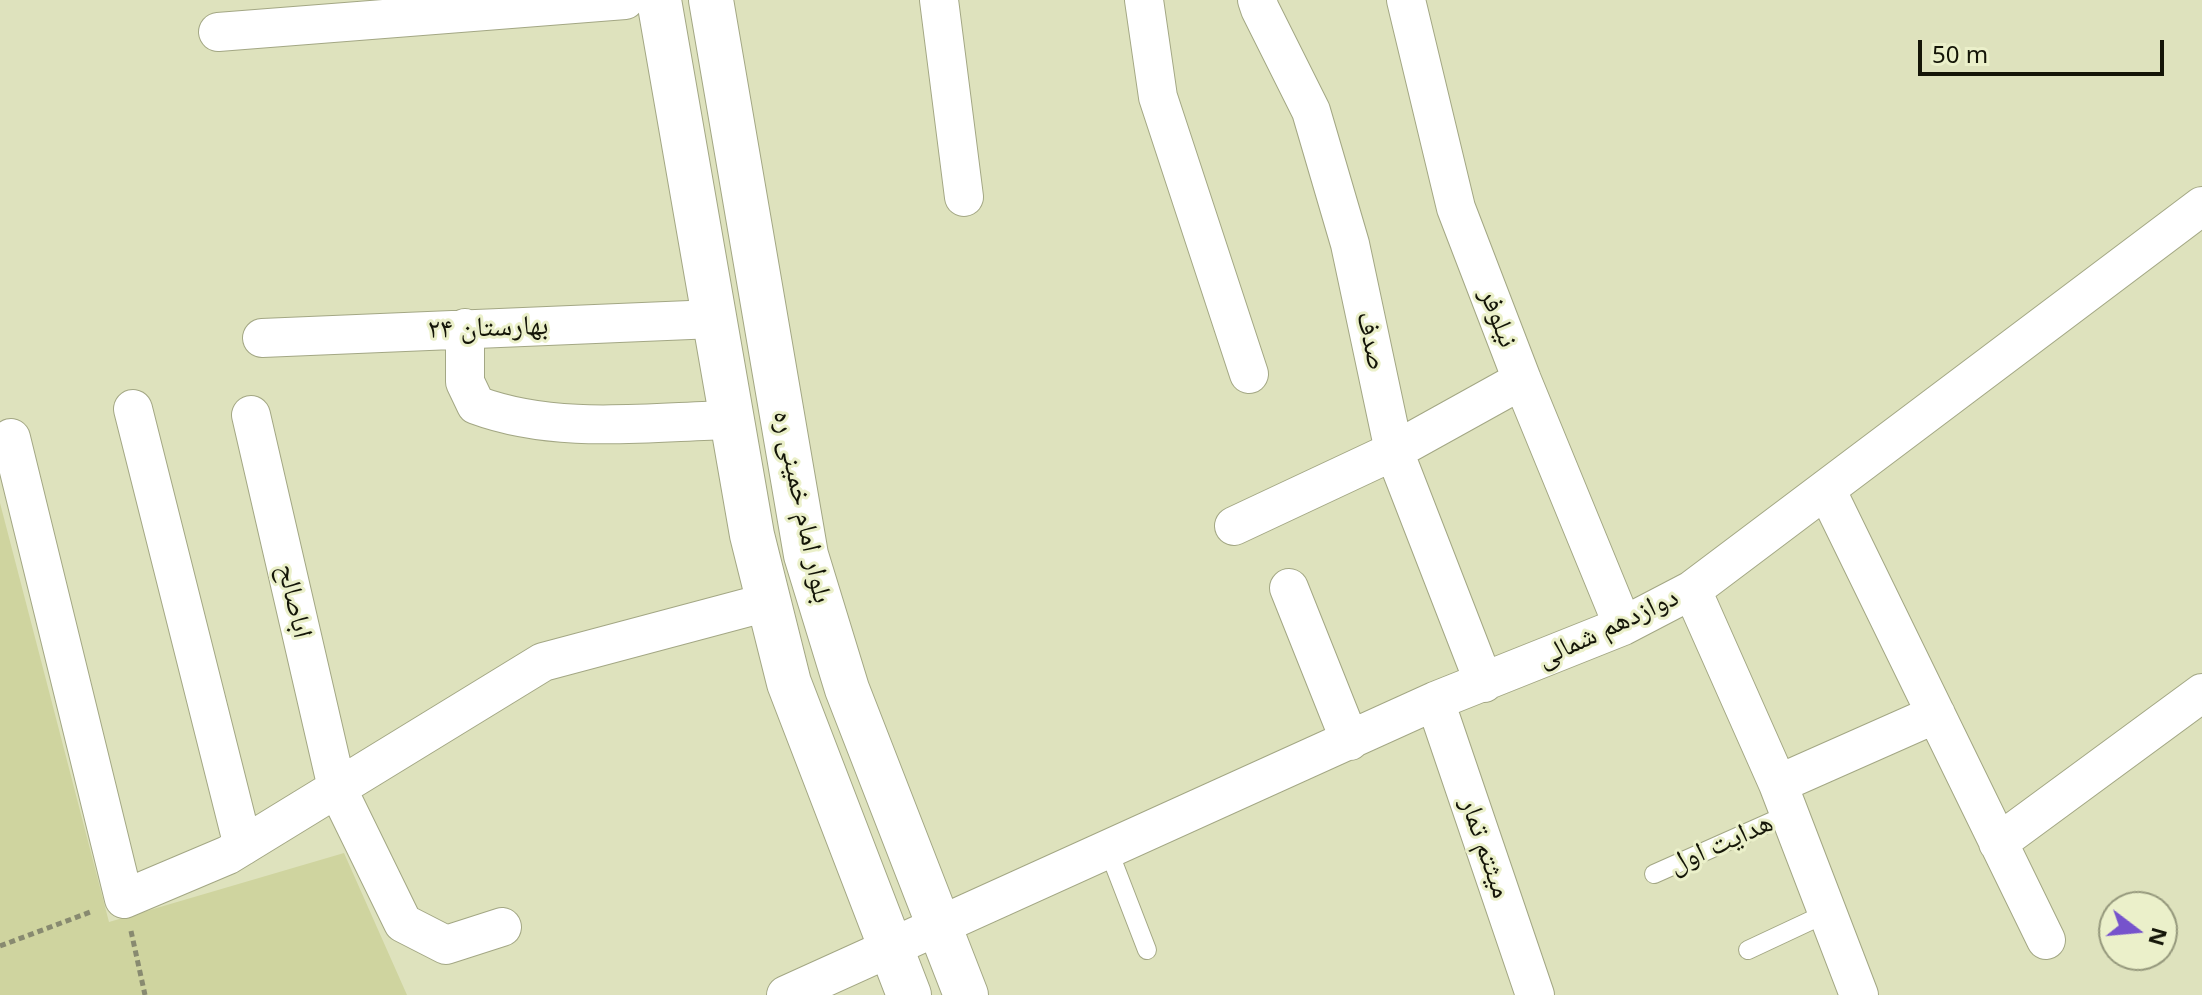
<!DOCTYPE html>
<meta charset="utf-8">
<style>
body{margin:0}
#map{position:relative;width:2202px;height:995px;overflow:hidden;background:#dee2bd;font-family:"Noto Sans",sans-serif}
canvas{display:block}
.north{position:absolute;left:2098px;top:891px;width:80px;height:80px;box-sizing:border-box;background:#ebf0ca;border:2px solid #95987c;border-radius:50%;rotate:106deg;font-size:22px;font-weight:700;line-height:32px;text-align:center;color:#141508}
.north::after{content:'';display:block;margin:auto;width:28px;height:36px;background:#7653cc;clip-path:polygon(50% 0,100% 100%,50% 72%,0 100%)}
.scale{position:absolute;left:1918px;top:40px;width:246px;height:36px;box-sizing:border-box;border:4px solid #141508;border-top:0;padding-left:10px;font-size:24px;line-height:28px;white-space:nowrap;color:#141508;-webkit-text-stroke:6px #ebf0ca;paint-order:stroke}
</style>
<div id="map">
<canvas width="2202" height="995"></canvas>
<div class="north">N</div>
<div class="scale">50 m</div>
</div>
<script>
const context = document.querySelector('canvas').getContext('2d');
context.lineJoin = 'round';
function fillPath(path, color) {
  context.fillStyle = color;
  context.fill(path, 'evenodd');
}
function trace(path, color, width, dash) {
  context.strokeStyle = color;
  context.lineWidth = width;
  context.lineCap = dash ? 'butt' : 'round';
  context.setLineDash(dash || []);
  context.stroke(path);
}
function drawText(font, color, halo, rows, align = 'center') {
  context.font = font + ' "Noto Sans","Noto Naskh Arabic",sans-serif';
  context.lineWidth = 6;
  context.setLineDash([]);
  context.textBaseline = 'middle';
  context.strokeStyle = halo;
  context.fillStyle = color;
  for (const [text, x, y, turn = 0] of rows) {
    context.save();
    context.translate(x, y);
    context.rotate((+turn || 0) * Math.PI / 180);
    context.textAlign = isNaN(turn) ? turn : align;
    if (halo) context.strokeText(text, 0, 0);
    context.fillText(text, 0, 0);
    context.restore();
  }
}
fillPath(new Path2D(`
 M0,503L109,922L344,853L407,995H0Z`), '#cfd49f');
const lane = new Path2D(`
 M1108,849L1147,950
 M1654,874L1789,814
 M1748,950L1827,913`);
const street = new Path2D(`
 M939,0L964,197
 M1144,0L1158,97L1249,374
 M1257,0L1260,9L1311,111L1350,244L1394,451L1484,683
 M1406,0L1456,208L1522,380L1623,626
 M218,32L625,0
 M465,328V382L476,405C557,435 647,422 731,420
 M262,338L714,319
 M133,409L243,846
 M251,415L337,788L403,923L446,945L502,927
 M11,438L124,899L228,855L543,662L768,602
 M1826,489L2046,940
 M1234,526L1394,451L1522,380
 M1289,588L1350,741
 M1692,590L1778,784L1859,995
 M1435,701L1535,995
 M1778,784L1936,714
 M1998,843L2202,693
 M786,995L1435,701L1623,626L1692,590L2202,206`);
const secondary = new Path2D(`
 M659,0L752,535L789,683L909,995
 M711,0L806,555L847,689L966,995`);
trace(lane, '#a3a784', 20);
trace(street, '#a3a784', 40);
trace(secondary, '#a3a784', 46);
trace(new Path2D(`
 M131,931L145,995
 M0,946L93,911`), '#888a70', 5, [6, 4]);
trace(lane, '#fff', 18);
trace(street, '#fff', 38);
trace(secondary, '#fff', 44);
drawText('28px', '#141508', '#ebf0ca', [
 ["نیلوفر",1498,318,69],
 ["بهارستان ۲۴",488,328,-2],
 ["صدف",1371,341,78],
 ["بلوار امام خمینی ره",802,507,78],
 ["اباصالح",294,601,77],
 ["دوازدهم شمالی",1608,628,-25],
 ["هدایت اول",1721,844,-24],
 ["میثتم تمار",1485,848,71]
]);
</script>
